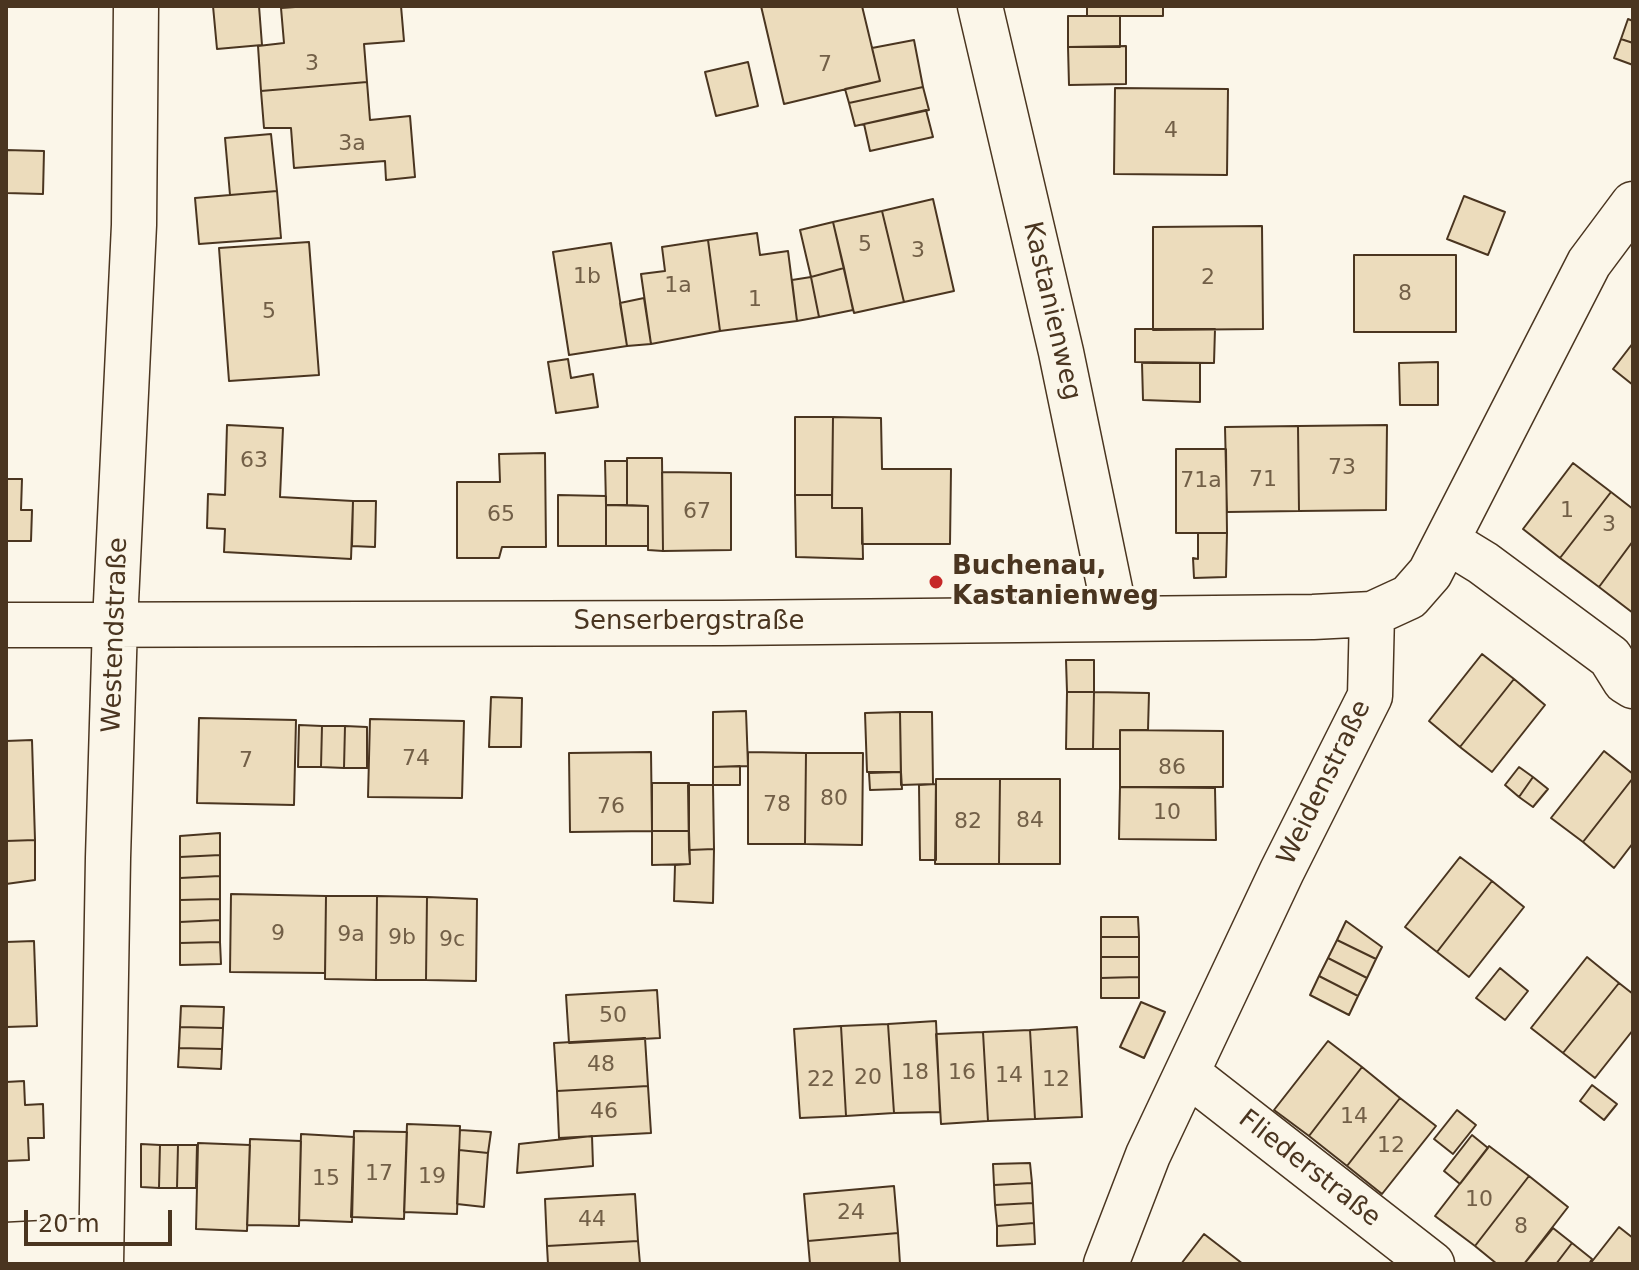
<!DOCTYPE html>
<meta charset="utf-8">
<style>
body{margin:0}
#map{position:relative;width:1639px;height:1270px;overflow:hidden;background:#fbf6e9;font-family:"DejaVu Sans",sans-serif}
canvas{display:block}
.frame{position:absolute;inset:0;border:8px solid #4a3520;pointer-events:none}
.scale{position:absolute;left:24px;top:1210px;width:148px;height:36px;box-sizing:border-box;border:4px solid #4a3520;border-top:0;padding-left:10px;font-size:24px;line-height:28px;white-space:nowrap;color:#4a3520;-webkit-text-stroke:6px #fbf6e9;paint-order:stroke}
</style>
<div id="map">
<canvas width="1639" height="1270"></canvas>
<div class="frame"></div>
<div class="scale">20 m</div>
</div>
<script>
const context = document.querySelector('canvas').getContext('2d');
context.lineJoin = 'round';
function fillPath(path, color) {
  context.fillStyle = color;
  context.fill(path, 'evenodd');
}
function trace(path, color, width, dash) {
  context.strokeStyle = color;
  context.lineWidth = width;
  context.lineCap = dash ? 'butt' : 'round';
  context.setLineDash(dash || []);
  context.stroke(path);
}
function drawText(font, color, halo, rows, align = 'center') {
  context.font = font + ' "DejaVu Sans",sans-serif';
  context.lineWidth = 6;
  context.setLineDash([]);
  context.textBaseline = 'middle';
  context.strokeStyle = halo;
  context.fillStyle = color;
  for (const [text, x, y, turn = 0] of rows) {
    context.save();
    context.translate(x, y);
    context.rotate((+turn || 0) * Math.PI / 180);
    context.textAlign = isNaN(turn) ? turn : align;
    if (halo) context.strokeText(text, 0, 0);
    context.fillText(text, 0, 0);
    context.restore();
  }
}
const building = new Path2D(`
 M213,6H259L262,45L217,49Z
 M309,6H401L404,41L364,44L367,82L261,91L258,46L284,43L281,8Z
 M761,6H862L880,81L784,104Z
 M1087,6H1163V16H1087Z
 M1068,16H1120V47H1068Z
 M1628,19L1633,21V43L1621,39Z
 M1621,39L1633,43V65L1614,58Z
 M914,40L923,87L849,103L845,89L880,81L872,48Z
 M1126,46V84L1069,85L1068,47Z
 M748,62L758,106L716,116L705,72Z
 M367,82L370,120L410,116L415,177L386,180L385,161L294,168L291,128H264L261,91Z
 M923,87L929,110L855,126L849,103Z
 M1115,88L1228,89L1227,175L1114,174Z
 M926,110L933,137L870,151L864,124Z
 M271,134L277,191L230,195L225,138Z
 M6,150L44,151L43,194L6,193Z
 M277,191L281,238L199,244L195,198Z
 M1464,196L1505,212L1488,255L1447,239Z
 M933,199L954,291L904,302L882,211Z
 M882,211L904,302L854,313L833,222Z
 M833,222L844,268L811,277L800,230Z
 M1262,226L1263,329L1153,330V227Z
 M757,233L760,255L788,251L797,321L720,331L708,240Z
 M708,240L720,331L651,344L641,274L665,271L662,247Z
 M309,242L319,375L229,381L219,248Z
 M611,243L627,346L569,355L553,252Z
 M1354,255H1456V332H1354Z
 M844,268L853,310L819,317L811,277Z
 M811,277L819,317L797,321L792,280Z
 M644,298L651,344L627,346L620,303Z
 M1135,329H1215L1214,363L1135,362Z
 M1633,343V385L1613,369Z
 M568,359L571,378L593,374L598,407L556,413L548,362Z
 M1438,362V405H1400L1399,363Z
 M1142,363H1200V402L1143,400Z
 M795,417H833L832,495H795Z
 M833,417L881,418L882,469H951L950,544H862V508H832Z
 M227,425L283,428L280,497L353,501L351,559L224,552L225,529L207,528L208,494L225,495Z
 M1387,425L1386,510L1299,511L1298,426Z
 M1298,426L1299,511L1227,512L1225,427Z
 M1176,449H1226L1227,533H1176Z
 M545,453L546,547H502L499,558H457V482H500L499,454Z
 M627,458H662L663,551L648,550V506L627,505Z
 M605,461H627V505H606Z
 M1573,463L1611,492L1560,558L1523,529Z
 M662,472L731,473V550L663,551Z
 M6,479H22L21,510H32L31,541H6Z
 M1611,492L1633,509V541L1599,587L1560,558Z
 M558,495L606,496V546H558Z
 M795,495H832V508H862L863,559L796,557Z
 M353,501H376L375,547L352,546Z
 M606,505L648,506V546H606Z
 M1198,533H1227L1226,577L1194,578L1193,558L1198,559Z
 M1633,541V613L1599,587Z
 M1482,654L1514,679L1460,747L1429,721Z
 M1066,660H1094V692H1067Z
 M1514,679L1545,705L1492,772L1460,747Z
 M1067,692H1094L1093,749H1066Z
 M1094,692L1149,693L1148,730H1120V749H1093Z
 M491,697L522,698L521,747H489Z
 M746,711L748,766L713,767V712Z
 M900,712H932L933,784L901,785Z
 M900,712L901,772H867L865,713Z
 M199,718L296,720L294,805L197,803Z
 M370,719L464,721L462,798L368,797Z
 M299,725L322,726L321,767H298Z
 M322,726H345L344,768L321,767Z
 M345,726L367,727V768H344Z
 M1120,730L1223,731V787H1120Z
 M32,740L35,840L6,841V741Z
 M1604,751L1633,774V778L1583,842L1551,818Z
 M651,752L652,831L570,832L569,753Z
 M748,752L806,753L805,844H748Z
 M806,753H863L862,845L805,844Z
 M740,766V785H713V767Z
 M1519,767L1533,777L1519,797L1505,785Z
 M901,772L902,789L870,790L869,773Z
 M1533,777L1548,789L1533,807L1519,797Z
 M1633,778V843L1614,868L1583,842Z
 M936,779H1000L999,864H935Z
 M1000,779H1060V864H999Z
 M652,783H689V831H652Z
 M936,784V860H920L919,785Z
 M688,785H713L714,849L689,850Z
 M1120,787L1215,788L1216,840L1119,839Z
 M652,831H689L690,864L652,865Z
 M220,833V855L180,857V836Z
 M35,840V880L6,884V841Z
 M714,849L713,903L674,901L675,865L690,864L689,850Z
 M220,855V876L180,878V857Z
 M1460,857L1492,881L1437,952L1405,927Z
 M220,876V899L180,900V878Z
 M1492,881L1524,907L1469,977L1437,952Z
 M231,894L326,896L325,973L230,972Z
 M326,896H377L376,980L325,979Z
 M377,896L427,897L426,980H376Z
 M427,897L477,899L476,981L426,980Z
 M220,899V920L180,922V900Z
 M1101,917H1138L1139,937H1101Z
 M220,920V942L180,943V922Z
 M1346,921L1382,947L1376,959L1337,940Z
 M1101,937H1139V957H1101Z
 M1337,940L1376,959L1367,978L1328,958Z
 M34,941L37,1026L6,1027V942Z
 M220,942L221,964L180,965V943Z
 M1101,957H1139V977L1101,978Z
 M1587,957L1619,983L1563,1053L1531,1028Z
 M1328,958L1367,978L1358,996L1319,976Z
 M1500,968L1528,991L1505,1020L1476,998Z
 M1319,976L1358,996L1349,1015L1310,995Z
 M1139,977V998H1101V978Z
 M1619,983L1633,994V1030L1595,1078L1563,1053Z
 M657,990L660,1038L569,1043L566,995Z
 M1141,1002L1165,1012L1144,1058L1120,1047Z
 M181,1006L224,1007L223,1028L180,1027Z
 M936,1021L940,1112L894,1113L888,1024Z
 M888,1024L894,1113L846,1116L841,1026Z
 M841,1026L846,1116L800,1118L794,1029Z
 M180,1027L223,1028L222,1049L179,1048Z
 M1077,1027L1082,1117L1035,1119L1030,1030Z
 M1030,1030L1035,1119L988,1121L983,1032Z
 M983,1032L988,1121L941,1124L936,1034Z
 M645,1038L648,1086L557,1091L554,1043Z
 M1328,1041L1362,1067L1309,1136L1274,1110Z
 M179,1048L222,1049L221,1069L178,1067Z
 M1362,1067L1400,1098L1347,1166L1309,1136Z
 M24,1081L25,1105L43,1104L44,1138H28L29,1160L6,1161V1082Z
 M1592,1085L1617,1104L1604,1120L1580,1101Z
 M648,1086L651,1133L559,1138L557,1091Z
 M1400,1098L1436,1126L1382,1194L1347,1166Z
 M1457,1110L1476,1125L1453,1154L1434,1139Z
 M407,1124L460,1126L457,1214L404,1212Z
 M460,1130L491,1132L488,1153L459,1150Z
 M354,1131L407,1132L404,1219L351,1217Z
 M301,1134L354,1137L352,1222L299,1220Z
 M1472,1135L1488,1148L1460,1184L1444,1171Z
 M592,1136L593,1166L517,1173L519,1144Z
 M250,1139L301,1141L299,1226L247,1225Z
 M198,1143L250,1145L247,1231L196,1229Z
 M141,1144L160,1145L159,1188L141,1187Z
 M160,1145H178L177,1188H159Z
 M178,1145H197L196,1188H177Z
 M1489,1146L1529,1176L1475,1246L1435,1216Z
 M459,1150L488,1153L484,1207L457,1204Z
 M1030,1163L1032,1183L994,1185L993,1164Z
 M1529,1176L1568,1207L1524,1264H1497L1475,1246Z
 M1032,1183L1033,1203L995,1205L994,1185Z
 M894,1186L898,1233L808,1241L804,1194Z
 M635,1194L638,1241L547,1246L545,1199Z
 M1033,1203L1034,1223L997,1226L995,1205Z
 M1034,1223L1035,1244L997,1246V1226Z
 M1619,1227L1633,1238V1264H1590Z
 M1553,1228L1572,1243L1556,1264H1524Z
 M898,1233L900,1264H810L808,1241Z
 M1204,1234L1243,1264H1181Z
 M638,1241L640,1264H548L547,1246Z
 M1572,1243L1592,1259L1589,1264H1556Z`);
fillPath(building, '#ecdcbc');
trace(building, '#4a3520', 2);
const street = new Path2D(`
 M980,6L1061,352L1116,618
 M1447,541L1483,563L1610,657L1625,681L1633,686
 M6,625L722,623L1313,617L1372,614L1409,597L1430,573L1589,263L1633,204
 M1187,1073L1432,1264
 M6,1245L101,1240
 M101,1264L108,858L115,623L134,225L136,6
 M1106,1264L1148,1155L1282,871L1370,696L1372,614`);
trace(street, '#4a3520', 47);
trace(street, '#fbf6e9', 44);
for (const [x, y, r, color] of [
 [936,582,8,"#c62828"]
]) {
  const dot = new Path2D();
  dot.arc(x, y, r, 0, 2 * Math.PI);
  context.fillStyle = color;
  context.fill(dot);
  trace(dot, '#fbf6e9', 3);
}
drawText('22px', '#725f47', null, [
 ["3",312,64],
 ["7",825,65],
 ["4",1171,131],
 ["3a",352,144],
 ["5",865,245],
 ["3",918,251],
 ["1b",587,277],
 ["2",1208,278],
 ["1a",678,286],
 ["8",1405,294],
 ["1",755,300],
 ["5",269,312],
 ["63",254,461],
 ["73",1342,468],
 ["71",1263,480],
 ["71a",1201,481],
 ["1",1567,511],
 ["67",697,512],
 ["65",501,515],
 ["3",1609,525],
 ["74",416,759],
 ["7",246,761],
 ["86",1172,768],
 ["80",834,799],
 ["78",777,805],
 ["76",611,807],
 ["10",1167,813],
 ["84",1030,821],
 ["82",968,822],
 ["9",278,934],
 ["9a",351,935],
 ["9b",402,938],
 ["9c",452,940],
 ["50",613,1016],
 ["48",601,1065],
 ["18",915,1073],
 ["16",962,1073],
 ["14",1009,1076],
 ["20",868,1078],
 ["22",821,1080],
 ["12",1056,1080],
 ["46",604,1112],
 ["14",1354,1117],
 ["12",1391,1146],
 ["17",379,1174],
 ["19",432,1177],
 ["15",326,1179],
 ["10",1479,1200],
 ["24",851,1213],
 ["44",592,1220],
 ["8",1521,1227]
]);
drawText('26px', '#4a3520', '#fbf6e9', [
 ["Kastanienweg",1051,311,77],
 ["Senserbergstraße",689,622],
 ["Westendstraße",116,635,-88],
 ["Weidenstraße",1325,783,-64],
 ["Fliederstraße",1309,1169,38]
]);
drawText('bold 26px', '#4a3520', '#fbf6e9', [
 ["Buchenau,",952,567],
 ["Kastanienweg",952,597]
], 'left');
</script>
